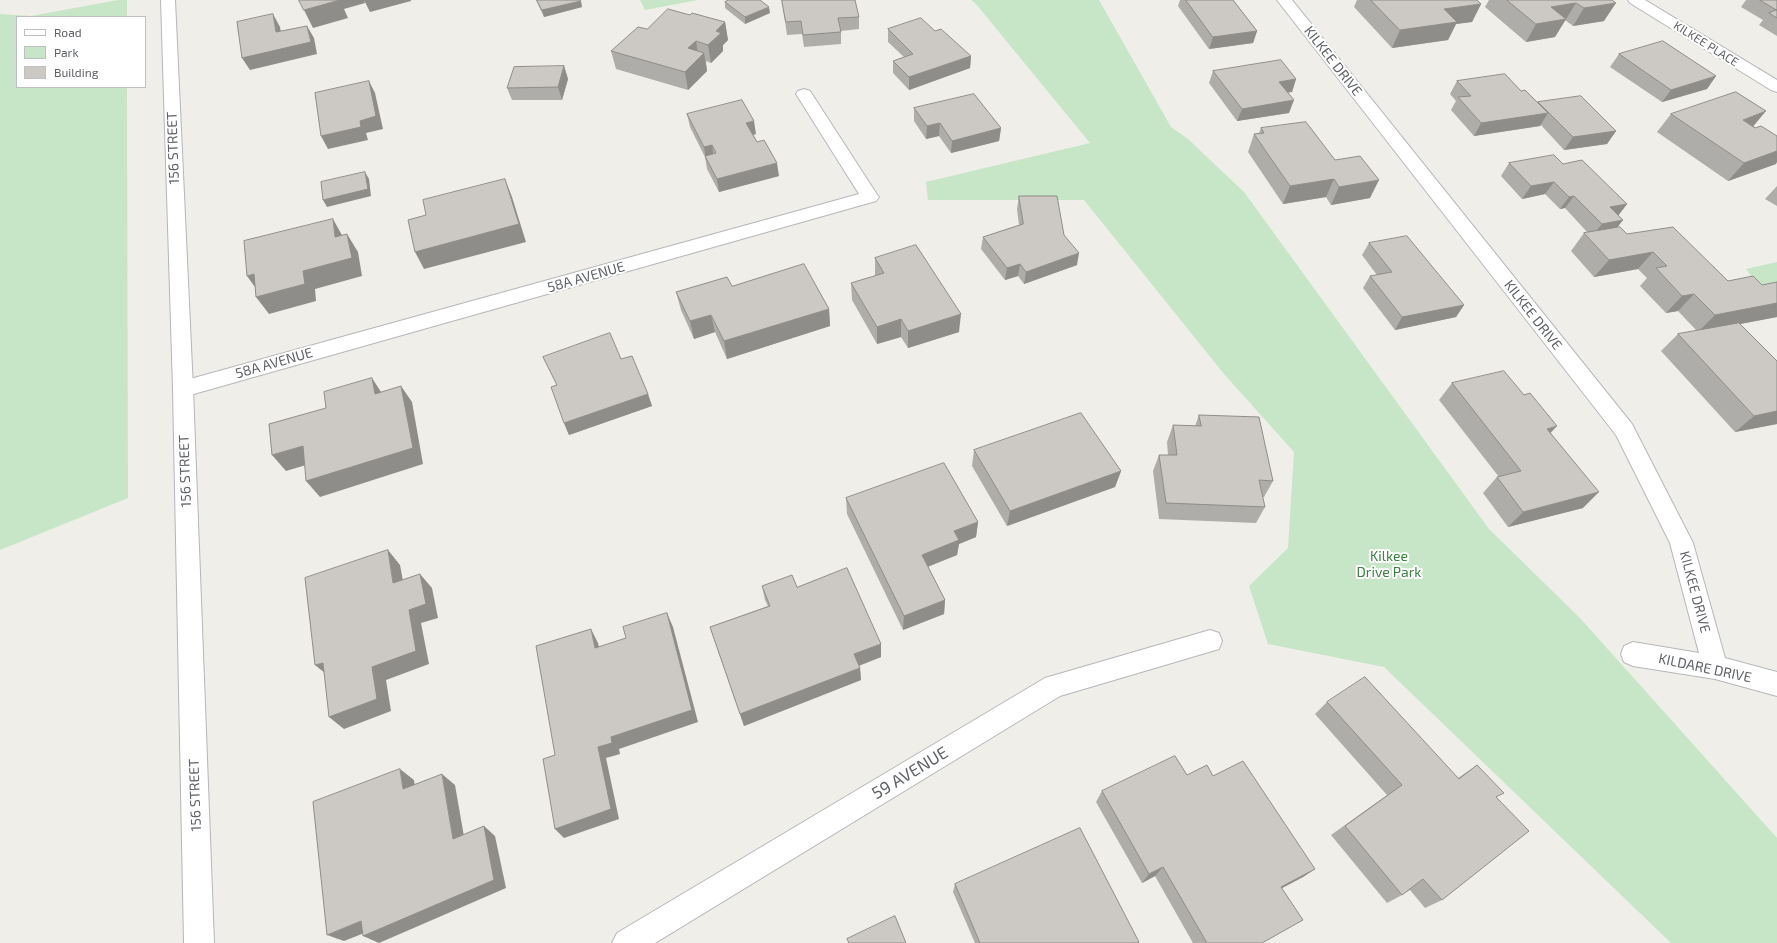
<!DOCTYPE html>
<style>
body{margin:0}
#map{position:relative;width:1777px;height:943px;overflow:hidden;background:#f0eee8;font-family:"Exo 2",sans-serif}
canvas{display:block}
.legend{position:absolute;left:16px;top:16px;width:130px;height:72px;box-sizing:border-box;background:#fff;border:1px solid #bfc0c2;margin:0;padding:5px 7px;list-style:none;font-size:12px;color:#5f6267}
.legend li{display:flex;align-items:center;gap:8px;height:20px}
.legend b{width:20px;border:1px solid #bfc0c2}
</style>
<div id="map">
<canvas width="1777" height="943"></canvas>
<ul class="legend">
<li><b style="height:5px;background:#fff"></b>Road</li>
<li><b style="height:11px;background:#c6e6c7"></b>Park</li>
<li><b style="height:11px;background:#ccc9c4"></b>Building</li>
</ul>
</div>
<script>
const context = document.querySelector('canvas').getContext('2d');
context.lineJoin = 'round';
function fillPath(path, color) {
  context.fillStyle = color;
  context.fill(path, 'evenodd');
}
function trace(path, color, width, dash) {
  context.strokeStyle = color;
  context.lineWidth = width;
  context.lineCap = dash ? 'butt' : 'round';
  context.setLineDash(dash || []);
  context.stroke(path);
}
function drawText(font, color, halo, rows, align = 'center') {
  context.font = font + ' "Exo 2",sans-serif';
  context.lineWidth = 4;
  context.setLineDash([]);
  context.textBaseline = 'middle';
  context.strokeStyle = halo;
  context.fillStyle = color;
  for (const [text, x, y, turn = 0] of rows) {
    context.save();
    context.translate(x, y);
    context.rotate((+turn || 0) * Math.PI / 180);
    context.textAlign = isNaN(turn) ? turn : align;
    if (halo) context.strokeText(text, 0, 0);
    context.fillText(text, 0, 0);
    context.restore();
  }
}
fillPath(new Path2D(`
 M118,0H127V17H17V87H127L128,498L0,550V14L31,16Z
 M640,0H698L645,10Z
 M971,0H1099L1171,127L1188,139L1244,192L1489,529L1580,618L1777,838V943H1671L1384,667L1268,644L1249,586L1288,548L1294,452L1224,374L1084,200H928L926,182L1090,143L976,4Z
 M1777,262V311L1746,269Z`), '#c6e6c7');
const street = new Path2D(`
 M1277,0H1292L1632,424L1693,543L1725,658L1777,672V696L1715,679L1633,666L1624,662L1621,654L1624,646L1633,642L1699,653L1670,543L1616,435Z
 M1628,0H1645L1777,80V92L1771,90L1630,3Z
 M804,89L810,91L876,193L879,197L876,201L183,397L176,395L173,389L176,383L183,381L859,194L796,94L798,91Z
 M1210,630L1219,633L1222,641L1219,649L1060,696L655,943H612L617,933L1045,678Z`);
const secondary = new Path2D(`
 M161,0H175L193,389L214,943H184L173,389Z`);
trace(street, '#b5b7bb', 2);
trace(secondary, '#b4b6bb', 2);
fillPath(street, '#fff');
fillPath(secondary, '#fff');
fillPath(new Path2D(`
 M536,0H580L582,7L544,17Z
 M782,0L859,17V29L841,31V44L804,47L802,34L787,35Z
 M1180,0H1233L1257,31L1253,43L1209,49L1178,6Z
 M1357,0H1477L1481,4L1472,22L1456,24L1448,40L1392,48L1354,7Z
 M1489,0H1612L1604,21L1573,26L1565,20L1555,37L1526,42L1485,7Z
 M1746,0H1777V36L1759,25L1763,20L1741,7Z
 M725,2L770,13L745,24L725,8Z
 M690,15L725,22L728,40L723,45V51L711,63L706,61L707,71L688,90L616,69L611,51L647,29Z
 M888,29L935,31L971,56L970,68L909,90L893,73V61L904,57L888,42Z
 M1619,54L1716,76L1707,89L1662,102L1610,67Z
 M564,66L568,79L562,100H512L507,88Z
 M1213,71L1296,79L1292,92H1288L1289,113L1237,121L1209,83Z
 M1457,81L1521,91L1538,103V102L1616,131L1607,144L1564,150L1541,125L1540,126L1474,136L1451,110L1456,101L1450,94Z
 M914,108L1001,128L999,141L951,153L939,136L926,139L914,121Z
 M687,114L756,134L753,135L779,176L719,192L707,169L705,157L690,127Z
 M1671,114L1754,126L1776,164L1728,181L1657,132Z
 M1261,128L1335,160L1370,198L1331,205L1326,197L1283,204L1248,152L1254,134L1259,133Z
 M1509,163L1563,164L1627,204L1618,216L1623,220L1616,228L1627,234L1728,281L1777,317L1740,324L1777,361V424L1735,432L1661,351L1678,334L1697,331L1678,311L1666,313L1640,286L1647,278L1638,269L1594,277L1571,251L1584,233H1588L1565,208L1560,209L1545,194L1522,199L1501,176Z
 M1777,186V206L1765,199Z
 M1019,196L1064,235L1077,265L1024,284L1018,276L1005,280L981,249L983,237L1019,225L1017,209Z
 M1369,243L1464,305L1456,317L1395,330L1363,288L1370,276L1377,275L1362,255Z
 M875,258L959,332L908,348L901,337L877,344L852,300L851,283L875,276Z
 M732,286L829,309L830,326L727,359L715,332L694,339L681,310L676,292Z
 M543,357L621,359L648,394L652,406L569,435L564,423L557,385Z
 M1452,383L1551,433L1583,508L1508,527L1483,493L1497,477H1499L1439,400Z
 M1199,415L1273,481L1264,497H1262L1265,507L1256,523L1159,519L1153,471L1159,455H1168L1167,442L1173,425L1195,426Z
 M974,450L1121,471L1115,487L1007,526L972,466Z
 M846,498L978,522L976,537L959,544L957,555L928,567L945,600L944,614L903,630L847,514Z
 M762,586L797,587L881,644V657L859,666L860,668L861,680L744,726L710,627L768,606L765,600Z
 M1327,702L1458,778L1477,765L1496,797L1442,900L1425,908L1410,890L1402,895L1387,903L1331,835L1387,795L1315,714Z
 M1187,775L1315,869L1303,877L1282,888L1263,943H1193L1155,876L1142,883L1096,802L1102,791Z
 M955,884L1139,942L1137,943H975L953,892Z`), '#afada9');
fillPath(new Path2D(`
 M339,0H364L365,3L344,9L348,18L313,28L304,10Z
 M364,0H411V1L370,12Z
 M581,1L582,7L544,17L542,10Z
 M1576,3L1555,37L1526,42L1536,24L1551,7Z
 M1616,3L1604,21L1573,26L1584,8Z
 M1481,4L1472,22L1456,24L1448,40L1392,48L1400,30L1444,9Z
 M769,7L770,13L745,24V17Z
 M273,14L280,27L283,45L276,32Z
 M725,22L728,40L723,45V51L711,63L708,45L716,31Z
 M307,26L314,38L317,54L250,70L242,58Z
 M1257,31L1253,43L1209,49L1213,37Z
 M696,41L699,59L704,53L707,71L688,90L685,72L688,48Z
 M971,56L970,68L909,90V77Z
 M564,66L568,79L562,100L558,87Z
 M1716,76L1707,89L1662,102L1671,90Z
 M1296,79L1292,92L1274,95L1279,82Z
 M369,81L375,93L383,129L366,133L368,140L328,149L321,136L360,121Z
 M1294,100L1289,113L1237,121L1242,109Z
 M1766,111L1751,129L1743,120Z
 M1548,113L1540,126L1474,136L1481,123Z
 M754,121L756,134L748,136L746,123Z
 M940,123L939,136L926,139L927,126Z
 M1001,128L999,141L951,153L952,141Z
 M1616,131L1607,144L1564,150L1573,137Z
 M712,145L714,158L706,160L704,147Z
 M1777,151V162L1776,164L1728,181L1744,163Z
 M777,163L779,176L719,192L717,179Z
 M365,172L369,179L371,196L327,207L323,200Z
 M505,179L512,197L526,242L424,269L415,252Z
 M1334,179L1326,197L1283,204L1290,186Z
 M1379,180L1370,198L1331,205L1339,187Z
 M1554,182L1545,194L1522,199L1531,186Z
 M1574,196L1565,208L1560,209L1569,197Z
 M1627,204L1617,217L1610,207Z
 M333,219L343,237H335Z
 M1623,220L1613,233L1592,236L1602,224Z
 M347,234L358,252L362,276L315,289L316,301L269,314L256,297L303,271Z
 M1653,252L1638,269L1594,277L1609,260Z
 M1079,253L1077,265L1024,284L1026,272Z
 M1020,264L1018,276L1005,280L1007,268Z
 M254,274L260,294L247,276Z
 M1694,294L1678,311L1666,313L1682,296Z
 M1777,303V317L1698,332L1715,315Z
 M1464,305L1456,317L1395,330L1402,317Z
 M829,309L830,326L727,359L724,341Z
 M961,314L959,332L908,348V331Z
 M711,315L715,332L694,339L690,321Z
 M901,319V337L877,344V327Z
 M372,378L383,395L375,394Z
 M401,386L412,402L423,464L320,497L306,481Z
 M648,394L652,406L569,435L564,423Z
 M1777,411V424L1735,432L1754,416Z
 M1557,426L1542,442L1547,429Z
 M303,446L316,462L286,471L272,455Z
 M1121,471L1115,487L1007,526L1010,511Z
 M1599,492L1583,508L1508,527L1523,512Z
 M978,522L976,537L959,544L957,555L921,569L922,555L954,531Z
 M388,550L400,565L406,597L393,583Z
 M420,574L432,588L438,618L421,623L429,664L386,680L391,711L344,729L329,717L372,667L409,610Z
 M945,600L944,614L903,630L904,616Z
 M667,613L673,627L698,722L619,749L620,754L606,758L619,819L564,838L555,829L598,747L611,737Z
 M591,629L598,643L602,661L595,648Z
 M881,644V657L855,667L854,654Z
 M323,663L331,678L315,665Z
 M860,668L861,680L744,726L740,714Z
 M400,769L414,780L417,800L403,789Z
 M442,774L455,785L466,848L453,839Z
 M484,826L495,836L506,888L379,943L363,936Z
 M1163,867L1155,876L1142,883L1149,874Z
 M1315,869L1303,877L1269,895L1281,887Z
 M361,921L377,928L344,941L327,935Z`), '#8f8d89');
const building = new Path2D(`
 M299,0H340L304,10Z
 M537,0H580L581,1L542,10Z
 M729,0H760L769,7L745,17L725,2Z
 M782,0H855L859,17L838,18L841,32L803,35L801,21L786,22Z
 M1186,0H1233L1257,31L1213,37Z
 M1371,0H1477L1481,4L1444,9L1457,22L1400,30Z
 M1507,0H1612L1616,3L1584,8L1576,3L1551,7L1566,19L1536,24Z
 M1760,0H1777V10Z
 M668,9L690,15L692,13L725,22L716,31L721,33L708,45L696,41L688,48L704,53L685,72L611,51L638,27L647,29Z
 M1777,10V18L1769,13Z
 M273,14L276,32L307,26L311,42L242,58L237,22Z
 M921,18L935,31L941,29L971,56L909,77L893,61L913,54L888,29Z
 M1663,41L1716,76L1671,90L1619,54Z
 M1281,60L1296,79L1279,82L1294,100L1242,109L1213,71Z
 M564,66L558,87L507,88L514,67Z
 M1505,74L1521,91L1525,90L1548,113L1481,123L1458,97L1471,96L1457,81Z
 M369,81L376,116L360,121L361,127L321,136L315,93Z
 M1736,92L1766,111L1743,120L1755,128L1761,126L1777,136V151L1744,163L1671,114Z
 M974,94L1001,128L952,141L940,123L927,126L914,108Z
 M1581,96L1616,131L1573,137L1538,102Z
 M742,100L754,121L746,123L757,142L764,140L777,163L717,179L705,156L716,153L712,145L704,147L687,114Z
 M1306,122L1335,160L1360,156L1379,180L1339,187L1334,179L1290,186L1254,134L1264,133L1261,128Z
 M1554,155L1563,164L1582,160L1627,204L1610,207L1623,220L1602,224L1574,196L1569,197L1554,182L1531,186L1509,163Z
 M365,172L368,189L323,200L321,182Z
 M505,179L519,224L415,252L408,220L426,215L423,200Z
 M1019,196H1057L1064,235L1079,253L1026,272L1020,264L1007,268L983,237L1023,224Z
 M333,219L335,237L347,234L352,258L303,271L305,284L256,297L254,274L247,276L244,241Z
 M1620,227L1627,234L1673,227L1728,281L1753,276L1762,285L1777,282V303L1715,315L1694,294L1682,296L1656,268L1667,266L1653,252L1609,260L1584,233Z
 M1407,236L1464,305L1402,317L1370,276L1392,272L1369,243Z
 M916,245L961,314L908,331L901,319L877,327L851,283L884,273L875,258Z
 M804,264L829,309L724,341L711,315L690,321L676,292L727,277L732,286Z
 M1739,323L1777,361V411L1754,416L1678,334Z
 M610,333L621,359L632,356L648,394L564,423L551,387L557,385L543,357Z
 M1504,371L1524,395L1530,393L1557,426L1547,429L1599,492L1523,512L1497,477L1521,471L1452,383Z
 M372,378L375,394L401,386L413,448L306,481L303,446L272,455L269,424L326,408L324,392Z
 M1081,413L1121,471L1010,511L974,450Z
 M1199,415L1259,417L1273,481L1259,480L1265,507L1166,503L1159,455H1177L1173,425L1201,426Z
 M944,463L978,522L954,531L959,540L922,555L945,600L904,616L846,498Z
 M388,550L393,583L420,574L426,604L409,610L416,651L372,667L377,699L329,717L323,663L315,665L305,578Z
 M847,568L881,644L854,654L860,668L740,714L710,627L770,606L762,586L792,575L797,587Z
 M667,613L692,710L611,737L612,743L598,747L611,809L555,829L543,759L555,755L536,646L591,629L595,648L626,638L623,627Z
 M1365,677L1459,779L1477,765L1504,793L1496,797L1529,831L1442,900L1423,879L1402,895L1345,826L1402,785L1327,702Z
 M1175,756L1187,775L1207,765L1213,776L1243,761L1315,869L1281,887L1303,920L1262,943H1207L1163,867L1149,874L1102,791Z
 M400,769L403,789L442,774L453,839L484,826L494,880L363,936L361,921L327,935L313,802Z
 M1080,828L1139,942L1136,943H980L955,884Z
 M895,916L906,943H849L847,939Z`);
fillPath(building, '#ccc9c4');
trace(building, '#8f8d89', 1);
drawText('12px', '#5f6267', '#fff', [
 ["KILKEE PLACE",1706,44,32]
]);
drawText('14px', '#5f6267', '#fff', [
 ["KILKEE DRIVE",1333,61,52],
 ["156 STREET",173,148,-92],
 ["58A AVENUE",586,277,-16],
 ["KILKEE DRIVE",1533,315,52],
 ["58A AVENUE",274,363,-16],
 ["156 STREET",185,471,-92],
 ["KILKEE DRIVE",1695,592,75],
 ["KILDARE DRIVE",1705,668,12],
 ["156 STREET",195,795,-92]
]);
drawText('14px', '#3a823f', '#fff', [
 ["Kilkee",1389,556],
 ["Drive Park",1389,572]
]);
drawText('17px', '#5f6267', '#fff', [
 ["59 AVENUE",910,773,-31]
]);
</script>
